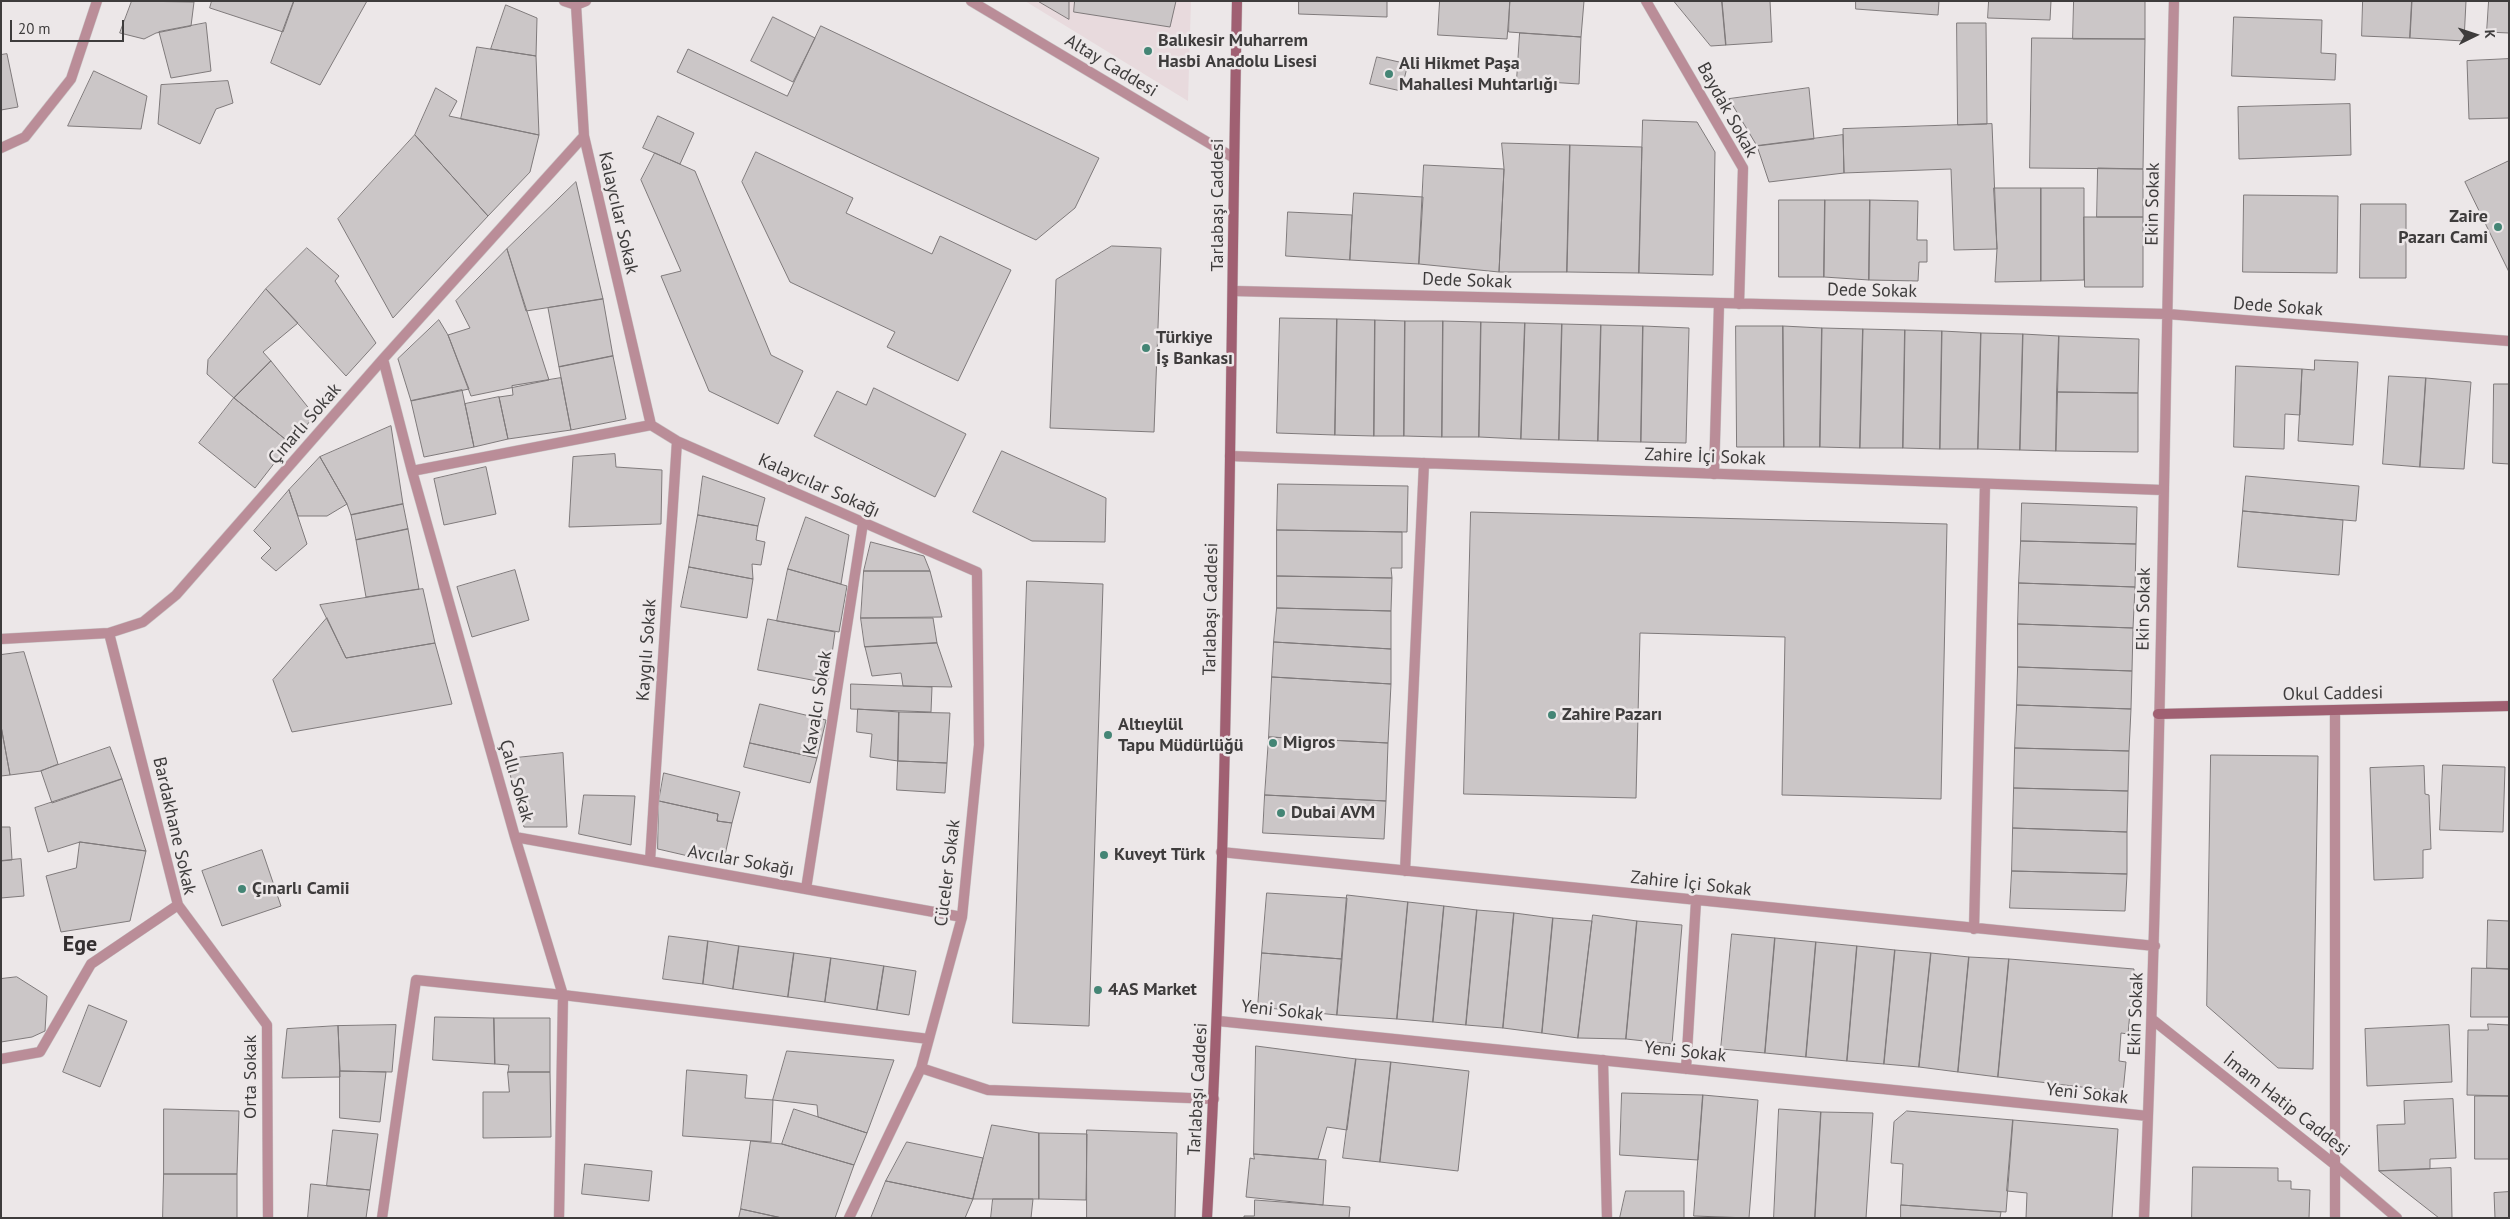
<!DOCTYPE html>
<meta charset="utf-8">
<style>
body{margin:0}
#map{position:relative;width:2510px;height:1219px;overflow:hidden;background:#ece7e8;font-family:"PT Sans",sans-serif}
canvas{display:block}
.frame{position:absolute;inset:0;border:2px solid #3e3c3c;pointer-events:none}
.north{position:absolute;left:2450px;top:10px;width:50px;height:50px;-webkit-text-stroke:4px #ece7e8;paint-order:stroke;rotate:86deg;font-size:14px;font-weight:700;line-height:20px;text-align:center;color:#3e3c3c}
.north::after{content:'';display:block;margin:auto;width:18px;height:22px;background:#3e3c3c;clip-path:polygon(50% 0,100% 100%,50% 72%,0 100%)}
.scale{position:absolute;left:10px;top:20px;width:114px;height:22px;box-sizing:border-box;border:2px solid #3e3c3c;border-top:0;padding-left:6px;font-size:15px;line-height:18px;white-space:nowrap;color:#3e3c3c;-webkit-text-stroke:4px #ece7e8;paint-order:stroke}
</style>
<div id="map">
<canvas width="2510" height="1219"></canvas>
<div class="frame"></div>
<div class="north">K</div>
<div class="scale">20 m</div>
</div>
<script>
const context = document.querySelector('canvas').getContext('2d');
context.lineJoin = 'round';
function fillPath(path, color) {
  context.fillStyle = color;
  context.fill(path, 'evenodd');
}
function trace(path, color, width, dash) {
  context.strokeStyle = color;
  context.lineWidth = width;
  context.lineCap = dash ? 'butt' : 'round';
  context.setLineDash(dash || []);
  context.stroke(path);
}
function drawText(font, color, halo, rows, align = 'center') {
  context.font = font + ' "PT Sans",sans-serif';
  context.lineWidth = 5;
  context.setLineDash([]);
  context.textBaseline = 'middle';
  context.strokeStyle = halo;
  context.fillStyle = color;
  for (const [text, x, y, turn = 0] of rows) {
    context.save();
    context.translate(x, y);
    context.rotate((+turn || 0) * Math.PI / 180);
    context.textAlign = isNaN(turn) ? turn : align;
    if (halo) context.strokeText(text, 0, 0);
    context.fillText(text, 0, 0);
    context.restore();
  }
}
fillPath(new Path2D(`
 M1025,1H1191L1188,101Z`), '#e8dadd');
const building = new Path2D(`
 M132,1L194,2L191,26L156,33L144,39L120,33Z
 M212,1H294L283,32L210,8Z
 M294,1H367L320,85L271,63Z
 M1038,1H1069V19Z
 M1075,1H1176L1170,27L1074,12Z
 M1299,1H1387V17L1299,14Z
 M1440,1H1510L1507,39L1438,35Z
 M1510,1H1584L1581,37L1509,32Z
 M1674,1H1722L1726,45L1711,46Z
 M1722,1H1770L1772,42L1726,45Z
 M1856,1H1939L1938,15L1856,9Z
 M1989,1H2051L2050,20L1988,18Z
 M2074,1H2145V39H2073Z
 M2363,1H2412L2410,38L2362,36Z
 M2412,1H2466L2464,41L2410,38Z
 M2489,1H2509V33L2487,32Z
 M506,5L537,18L536,56L491,49Z
 M773,17L815,38L793,82L751,61Z
 M2234,17L2322,20L2321,53L2336,54L2335,80L2232,76Z
 M206,23L211,71L171,78L159,32Z
 M1957,23H1986L1987,124L1958,125Z
 M821,26L1099,158L1075,208L1036,240L677,72L688,49L787,96Z
 M1520,33L1581,37L1579,84L1517,80Z
 M2032,38L2145,39L2143,169L2030,168Z
 M477,47L536,56L539,135L461,119Z
 M7,54L18,107L1,110V55Z
 M1377,57L1408,64L1401,91L1370,84Z
 M2509,59V118L2469,119L2467,61Z
 M94,71L147,96L141,129L68,126Z
 M228,81L233,103L216,109L200,144L158,124L161,85Z
 M436,88L457,101L449,116L539,135L530,172L488,216L415,135Z
 M1809,88L1814,139L1757,146L1729,99Z
 M2350,104L2351,155L2239,159L2238,107Z
 M658,116L694,133L680,164L643,148Z
 M1643,120L1697,122L1715,152L1713,275L1639,273Z
 M1992,124L1997,249L1954,250L1951,169L1844,173L1843,129Z
 M415,135L488,216L393,318L338,219Z
 M1843,135L1844,173L1769,182L1757,146Z
 M1502,143L1570,145L1567,272H1499L1504,169Z
 M1570,145L1642,147L1639,273L1567,272Z
 M756,152L853,198L846,213L932,254L940,236L1011,270L958,381L887,347L895,332L790,282L742,182Z
 M655,153L695,171L771,355L803,371L778,424L709,391L661,276L681,271L641,180Z
 M2509,161V272L2465,182Z
 M1424,165L1504,169L1499,272L1419,264Z
 M2098,168L2143,169V217H2097Z
 M576,182L603,299L526,311L507,249Z
 M1994,188H2041V281L1995,282L1997,249Z
 M2041,188H2084V280L2041,281Z
 M1354,193L1423,197L1419,264L1350,260Z
 M2244,195L2338,196L2337,273L2243,272Z
 M1779,200H1825L1824,277H1779Z
 M1825,200H1870L1869,280L1824,277Z
 M1870,200L1918,201L1917,240H1927V262H1919L1918,281L1869,280Z
 M2361,204H2406V278H2360Z
 M1288,212L1352,215L1350,260L1286,256Z
 M2084,217H2143V287H2085Z
 M1112,246L1161,248L1154,432L1050,428L1056,280Z
 M307,248L339,276L335,281L376,343L346,376L266,289Z
 M507,249L549,380L471,396L448,335L470,328L456,301Z
 M266,289L298,323L263,352L271,361L234,398L207,374L208,360Z
 M603,299L613,356L559,367L548,308Z
 M1280,318L1337,319L1335,435L1277,433Z
 M1337,319L1375,320L1374,436L1335,435Z
 M439,320L448,335L469,389L411,401L398,359Z
 M1375,320L1405,321L1404,436H1374Z
 M1405,321H1443L1442,437L1404,436Z
 M1443,321L1481,322L1479,437H1442Z
 M1481,322L1525,323L1521,439L1479,437Z
 M1525,323L1562,324L1559,440L1521,439Z
 M1562,324L1601,325L1598,441L1559,440Z
 M1601,325L1643,326L1641,442L1598,441Z
 M1643,326L1689,328L1686,443L1641,442Z
 M1736,326H1783L1784,447H1737Z
 M1783,326L1822,328L1820,447H1784Z
 M1822,328L1863,329L1860,448L1820,447Z
 M1863,329L1905,330L1903,448H1860Z
 M1905,330L1942,331L1940,449L1903,448Z
 M1942,331L1981,333L1978,449H1940Z
 M1981,333L2023,334L2020,450L1978,449Z
 M2023,334L2059,336L2056,451L2020,450Z
 M2059,336L2139,339L2138,393L2057,392Z
 M613,356L626,419L571,430L559,367Z
 M2315,360L2358,362L2353,445L2298,441L2302,369L2314,370Z
 M271,361L315,416L290,443L234,398Z
 M2236,366L2302,369L2300,415L2285,414L2284,449L2234,447Z
 M2389,376L2426,378L2420,467L2383,464Z
 M561,378L571,430L508,439L499,397L513,395L512,386Z
 M2426,378L2471,382L2464,469L2420,467Z
 M2494,384H2509V464L2493,463Z
 M874,388L966,434L935,497L814,436L837,391L866,405Z
 M462,390L474,447L424,457L411,401Z
 M2057,392L2138,393V452L2056,451Z
 M499,397L508,439L474,447L465,404Z
 M234,398L290,443L255,488L199,443Z
 M391,426L403,504L351,515L347,504L320,457Z
 M1002,451L1106,498L1105,542L1032,541L973,512Z
 M615,454L616,467L662,470L661,524L569,527L573,457Z
 M320,457L347,504L327,516H298L289,490Z
 M486,467L496,514L444,525L434,479Z
 M703,476L765,498L758,526L698,515Z
 M2246,476L2359,486L2356,521L2243,511Z
 M1278,484L1408,486L1407,532L1277,530Z
 M289,490L307,544L276,571L261,558L271,548L254,531Z
 M2022,503L2137,507L2136,544L2021,541Z
 M403,504L408,529L356,540L351,515Z
 M2243,511L2343,520L2339,575L2238,567Z
 M1471,512L1947,524L1941,799L1782,795L1785,637L1640,633L1636,798L1464,794Z
 M698,515L758,526L756,540L765,542L761,565L752,564L753,579L689,567Z
 M806,517L849,535L841,584L788,569Z
 M408,529L419,589L366,597L356,540Z
 M1277,530L1402,532V568H1391L1392,578L1277,576Z
 M2021,541L2136,544L2135,587L2019,583Z
 M871,542L924,556L930,571H864Z
 M689,567L753,579L747,618L681,607Z
 M788,569L847,586L839,632L777,621Z
 M515,570L529,620L472,637L457,587Z
 M864,571H930L942,617L861,618Z
 M1277,576L1392,578L1391,611L1277,608Z
 M1027,581L1103,584L1089,1026L1013,1023Z
 M2019,583L2135,587L2133,628L2018,624Z
 M423,589L435,643L346,658L320,605Z
 M1277,608L1391,611V649L1274,642Z
 M327,618L346,658L435,643L452,704L292,732L273,680Z
 M861,618H933L937,643L865,647Z
 M768,619L835,632L828,683L758,670Z
 M2018,624L2133,628L2132,671L2018,667Z
 M1274,642L1391,649V684L1272,677Z
 M937,643L952,687L903,686L901,673L872,676L865,647Z
 M24,652L58,764L41,771L10,775L1,726V655Z
 M2018,667L2132,671L2131,709L2017,705Z
 M1272,677L1391,684L1388,743L1269,737Z
 M851,684L932,687L931,712L851,709Z
 M760,704L826,720L817,758L750,743Z
 M2017,705L2131,709L2129,751L2015,748Z
 M858,709L899,712L898,761L870,757L872,734L857,732Z
 M899,712L950,713L947,763L898,761Z
 M1,726L10,775L1,776Z
 M1269,737L1388,743L1386,801L1265,795Z
 M750,743L817,758L810,783L744,767Z
 M110,747L122,779L52,803L41,771Z
 M2015,748L2129,751L2128,791L2014,788Z
 M563,753L567,827H524L506,759Z
 M2211,755L2318,756L2313,1069L2278,1068L2207,1006Z
 M898,761L947,763L945,793L897,790Z
 M2443,765L2505,767L2503,832L2440,830Z
 M2424,766L2425,794L2429,795L2431,849L2423,850V878L2374,880L2370,768Z
 M664,773L740,792L732,823L717,821L718,814L659,801Z
 M122,779L146,851L80,842L48,852L35,808Z
 M2014,788L2128,791L2127,832L2013,828Z
 M584,795L635,796L631,845L579,834Z
 M1265,795L1386,801L1384,839L1263,833Z
 M659,801L718,814L717,821L732,823L723,864L658,849Z
 M1,827H10L12,860L1,861Z
 M2013,828L2127,832V874L2012,871Z
 M80,842L146,851L130,921L61,932L46,876L76,868Z
 M262,850L281,906L222,926L202,871Z
 M21,859L24,896L1,898V861Z
 M2012,871L2127,874L2125,911L2010,908Z
 M1267,893L1347,898L1342,959L1262,953Z
 M1347,895L1408,902L1397,1019L1337,1015Z
 M1408,902L1444,906L1433,1022L1397,1019Z
 M1444,906L1477,910L1466,1025L1433,1022Z
 M1477,910L1514,913L1503,1028L1466,1025Z
 M1514,913L1553,918L1542,1033L1503,1028Z
 M1593,915L1637,921L1626,1039L1578,1038Z
 M1553,918L1592,921L1578,1038L1542,1033Z
 M2488,920L2509,921V969L2487,968Z
 M1637,921L1682,925L1672,1044L1626,1039Z
 M1732,934L1775,938L1765,1053L1721,1049Z
 M669,936L708,941L703,984L663,979Z
 M1775,938L1816,942L1806,1057L1765,1053Z
 M708,941L739,946L733,989L703,984Z
 M1816,942L1857,946L1847,1061L1806,1057Z
 M739,946L794,953L788,997L733,989Z
 M1857,946L1895,950L1884,1064L1847,1061Z
 M1895,950L1931,953L1919,1067L1884,1064Z
 M794,953L831,958L825,1002L788,997Z
 M1262,953L1342,959L1337,1015L1258,1007Z
 M1931,953L1969,957L1958,1072L1919,1067Z
 M1969,957L2009,959L1998,1077L1958,1072Z
 M831,958L884,966L877,1010L825,1002Z
 M2009,959L2134,969L2128,1034L2121,1033L2119,1061L2126,1062L2123,1092L1998,1077Z
 M884,966L916,971L909,1015L877,1010Z
 M2472,968L2509,969V1017H2471Z
 M17,977L47,996L45,1031L32,1037L1,1042V979Z
 M89,1005L127,1021L100,1087L63,1072Z
 M435,1017L494,1018L495,1064L433,1060Z
 M494,1018H550V1072H508L509,1065L495,1064Z
 M2488,1024L2509,1025V1096L2467,1095L2468,1030H2488Z
 M396,1025L392,1072L340,1071L338,1026Z
 M2449,1025L2452,1082L2367,1086L2365,1029Z
 M338,1026L340,1077L282,1078L287,1029Z
 M1256,1046L1356,1059L1347,1130L1327,1127L1318,1159L1254,1154Z
 M787,1051L894,1060L867,1133L818,1117L817,1105L773,1100Z
 M1356,1059L1391,1062L1380,1162L1343,1158Z
 M1391,1062L1469,1071L1458,1171L1380,1162Z
 M687,1070L747,1075L745,1098L773,1100L771,1142L683,1136Z
 M340,1071L386,1072L380,1122L340,1118Z
 M508,1072H550L551,1137L483,1138V1092H509Z
 M1622,1093L1703,1095L1698,1160L1620,1155Z
 M1703,1095L1758,1100L1749,1218L1694,1216Z
 M2475,1096H2509V1159H2475Z
 M2453,1099L2456,1158L2430,1159V1169L2379,1171L2377,1125L2405,1124L2404,1101Z
 M164,1109L239,1111L237,1174H164Z
 M794,1109L867,1133L854,1165L782,1144Z
 M1779,1109L1821,1112L1815,1218H1774Z
 M1907,1111L2013,1120L2006,1212L1901,1205L1903,1164L1891,1163L1894,1122Z
 M1821,1112L1873,1113L1866,1218H1815Z
 M2013,1120L2118,1129L2112,1218H2026L2027,1193L2007,1191Z
 M992,1125L1039,1133V1199H973Z
 M333,1130L378,1134L370,1190L327,1186Z
 M1087,1130L1177,1133L1175,1218H1087Z
 M1039,1133L1087,1134L1086,1200L1039,1199Z
 M751,1141L782,1144L854,1165L835,1218H782L741,1209Z
 M907,1142L983,1158L973,1199L886,1181Z
 M1254,1154L1326,1160L1323,1205L1246,1197L1250,1158L1254,1159Z
 M585,1164L652,1171L649,1201L582,1194Z
 M2193,1167L2278,1168V1181H2291V1189L2310,1190L2309,1218H2192Z
 M2451,1168L2452,1218H2439L2379,1171Z
 M164,1174H237V1218H163Z
 M886,1181L973,1199L965,1218H871Z
 M311,1184L370,1190L366,1218H308Z
 M1626,1191H1684V1218H1620Z
 M2509,1192V1218H2495L2494,1193Z
 M993,1199H1033L1031,1218H991Z
 M1255,1200L1350,1207L1349,1218H1244V1216H1254Z
 M1901,1205L2001,1212L2000,1218H1901Z
 M741,1209L782,1218H739Z`);
fillPath(building, '#cbc6c7');
trace(building, '#7f7a7b', 1);
const service = new Path2D(`
 M1714,474L1719,304
 M1603,1060L1607,1218`);
const minor = new Path2D(`
 M564,1L576,5L586,1
 M971,1L1234,158
 M1646,1L1743,168L1739,304
 M576,5L584,136L651,425
 M1,148L25,137L71,79L97,1
 M1234,291L2167,314L2509,341
 M383,359L412,471L515,837L563,995L559,1218
 M651,425L677,441L977,572L979,745L962,917L921,1068L849,1218
 M1230,456L2162,490
 M412,471L651,425
 M1,639L109,633L143,622L176,595L383,359L584,136
 M515,837L962,917
 M1221,852L2155,946
 M650,861L677,441
 M1405,871L1424,463
 M806,889L863,523
 M178,905L267,1025L268,1218
 M1974,929L1985,484
 M2153,1020L2334,1164L2397,1218
 M1218,1021L2148,1116
 M1,1059L40,1052L91,964L178,905L109,633
 M921,1068L988,1090L1214,1099
 M1686,1069L1696,901
 M382,1218L416,980L563,995L929,1039
 M2144,1218C2161,813 2164,407 2174,1
 M2335,1218V711`);
const secondary = new Path2D(`
 M2158,714L2509,706
 M1207,1218C1230,813 1229,407 1237,1`);
trace(service, '#c9c5c6', 11);
trace(minor, '#c9c5c6', 11);
trace(secondary, '#c9c5c6', 11);
trace(service, '#ba8d98', 10);
trace(minor, '#ba8d98', 10);
trace(secondary, '#a06072', 10);
for (const [x, y, r, color] of [
 [1148,51,5,"#448575"],
 [1389,74,5,"#448575"],
 [2498,227,5,"#448575"],
 [1146,348,5,"#448575"],
 [1552,715,5,"#448575"],
 [1108,735,5,"#448575"],
 [1273,743,5,"#448575"],
 [1281,813,5,"#448575"],
 [1104,855,5,"#448575"],
 [242,889,5,"#448575"],
 [1098,990,5,"#448575"]
]) {
  const dot = new Path2D();
  dot.arc(x, y, r, 0, 2 * Math.PI);
  context.fillStyle = color;
  context.fill(dot);
  trace(dot, '#ece7e8', 2);
}
drawText('bold 18px', '#3e3c3c', '#ece7e8', [
 ["Balıkesir Muharrem",1158,41],
 ["Hasbi Anadolu Lisesi",1158,62],
 ["Ali Hikmet Paşa",1399,64],
 ["Mahallesi Muhtarlığı",1399,85],
 ["Zaire",2488,217,"right"],
 ["Pazarı Cami",2488,238,"right"],
 ["Türkiye",1156,338],
 ["İş Bankası",1156,359],
 ["Zahire Pazarı",1562,715],
 ["Altıeylül",1118,725],
 ["Tapu Müdürlüğü",1118,746],
 ["Migros",1283,743],
 ["Dubai AVM",1291,813],
 ["Kuveyt Türk",1114,855],
 ["Çınarlı Camii",252,889],
 ["4AS Market",1108,990]
], 'left');
drawText('18px', '#3e3c3c', '#ece7e8', [
 ["Altay Caddesi",1111,66,31],
 ["Baydak Sokak",1727,110,61],
 ["Ekin Sokak",2153,204,-89],
 ["Tarlabaşı Caddesi",1218,205,-90],
 ["Kalaycılar Sokak",618,213,77],
 ["Dede Sokak",1467,281,2],
 ["Dede Sokak",1872,291,1],
 ["Dede Sokak",2278,307,4],
 ["Çınarlı Sokak",305,424,-49],
 ["Zahire İçi Sokak",1705,457,2],
 ["Kalaycılar Sokağı",819,486,24],
 ["Tarlabaşı Caddesi",1211,609,-89],
 ["Ekin Sokak",2144,609,-89],
 ["Kaygılı Sokak",647,650,-86],
 ["Okul Caddesi",2333,694,-1],
 ["Kavalcı Sokak",818,703,-81],
 ["Çallı Sokak",516,781,74],
 ["Bardakhane Sokak",174,826,77],
 ["Avcılar Sokağı",741,861,10],
 ["Cüceler Sokak",948,873,-83],
 ["Zahire İçi Sokak",1691,884,6],
 ["Yeni Sokak",1282,1011,6],
 ["Ekin Sokak",2136,1014,-88],
 ["Yeni Sokak",1685,1052,6],
 ["Orta Sokak",251,1077,-90],
 ["Tarlabaşı Caddesi",1198,1089,-87],
 ["Yeni Sokak",2087,1094,6],
 ["İmam Hatip Caddesi",2286,1105,38]
]);
drawText('bold 22px', '#332f30', '#ece7e8', [
 ["Ege",80,945]
]);
</script>
